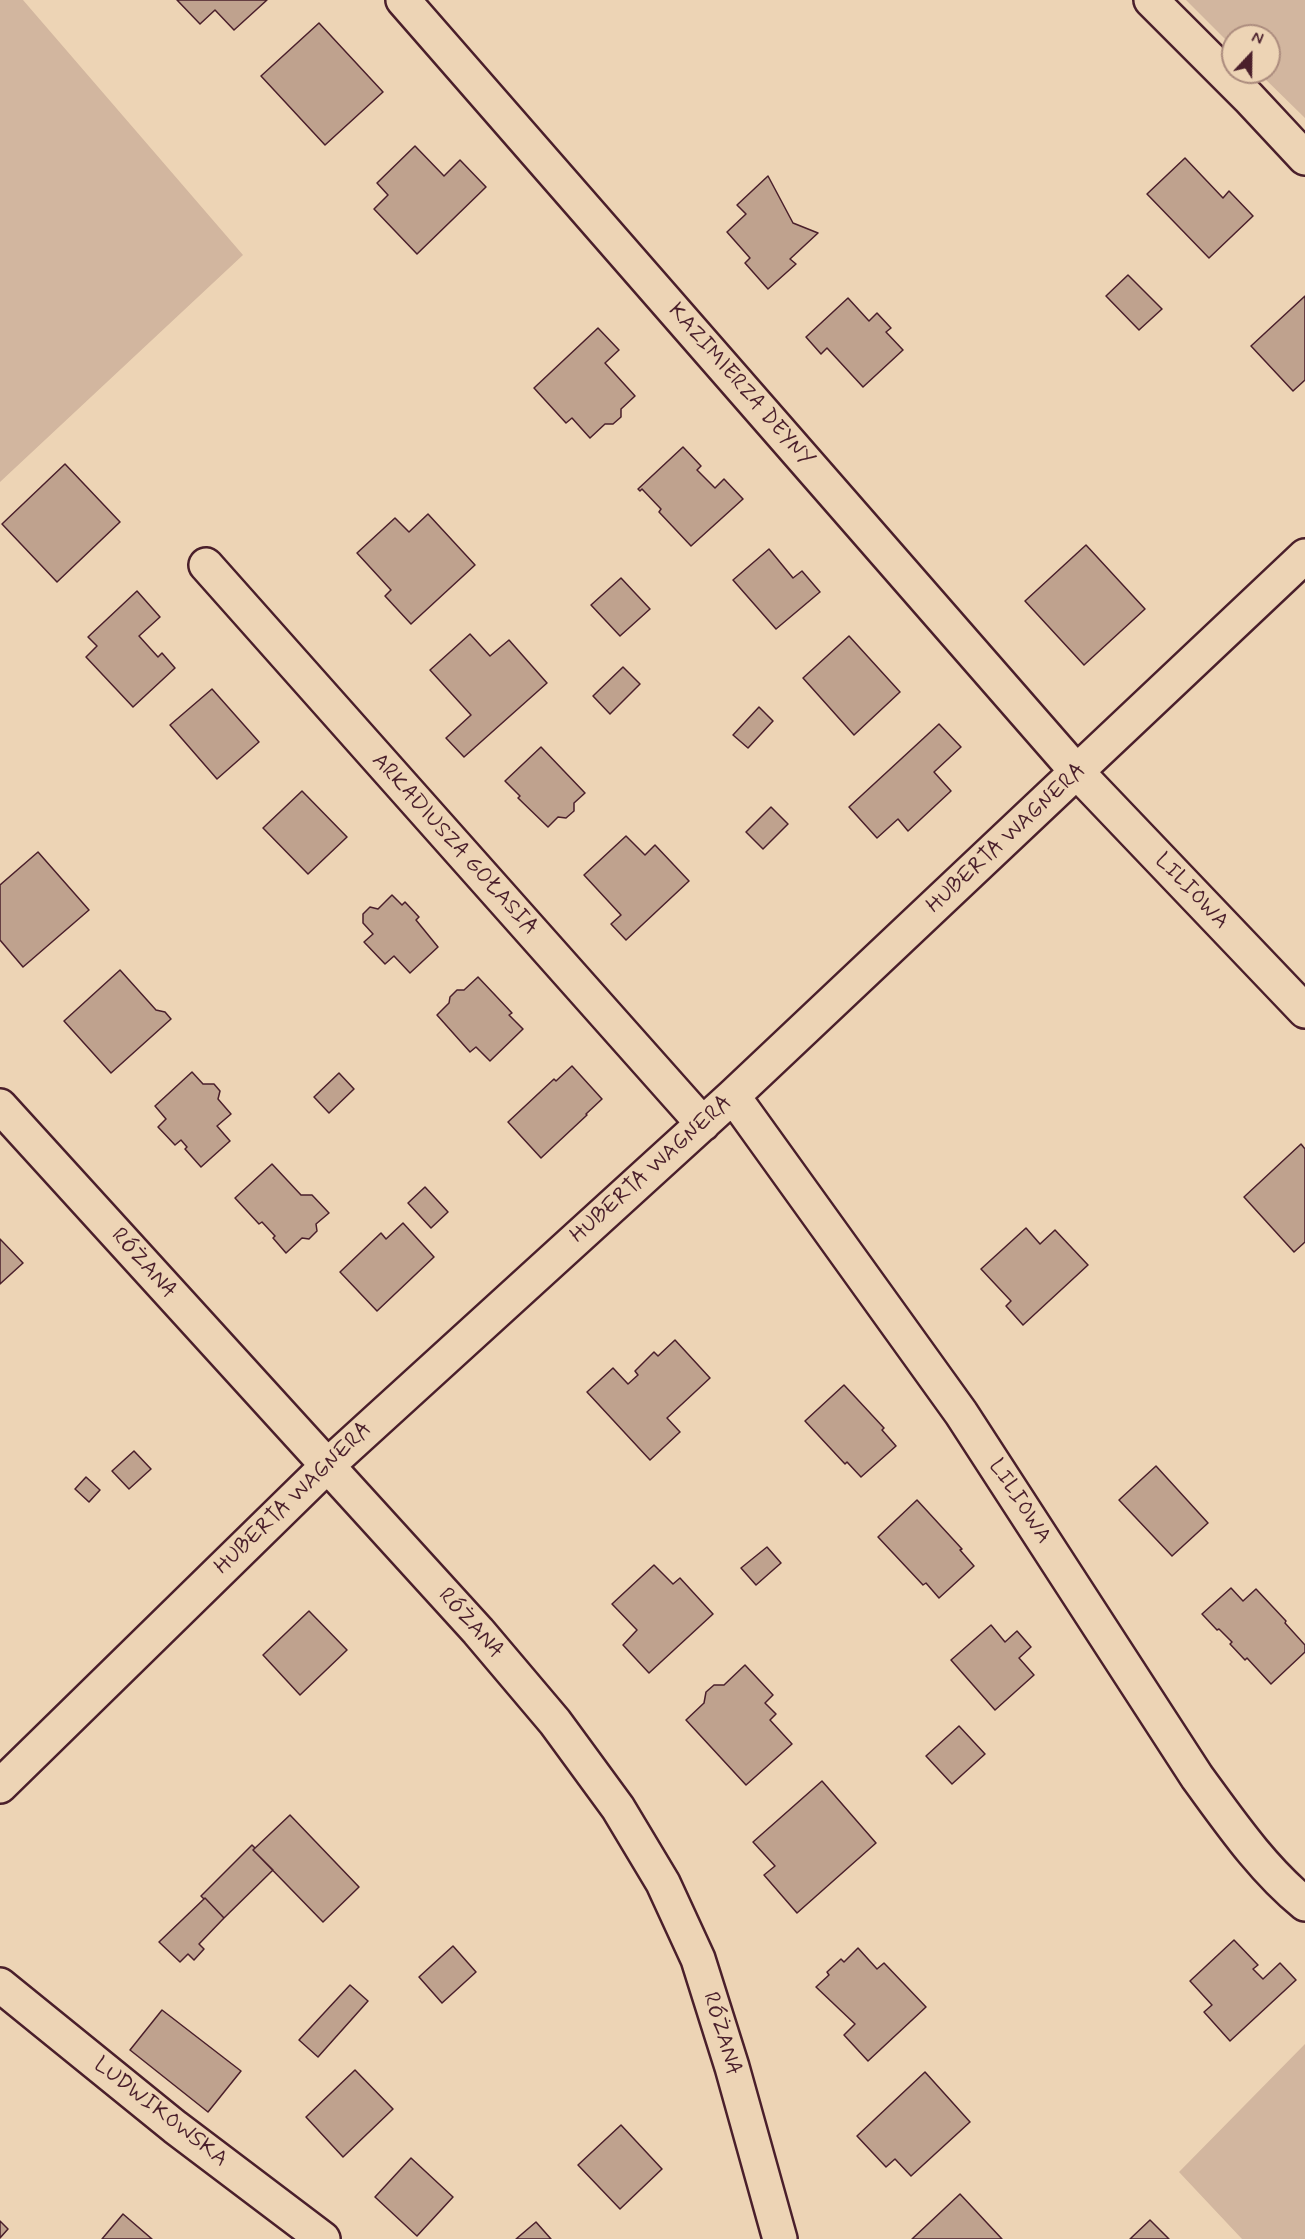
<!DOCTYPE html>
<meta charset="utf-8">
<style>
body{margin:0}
#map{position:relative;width:1305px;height:2239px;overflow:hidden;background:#edd4b5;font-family:Mynerve,sans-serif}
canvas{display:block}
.north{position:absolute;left:1221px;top:24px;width:60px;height:60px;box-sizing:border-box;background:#edd4b5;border:2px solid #ac8c7e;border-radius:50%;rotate:22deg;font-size:16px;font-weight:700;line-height:24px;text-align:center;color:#4a1f2b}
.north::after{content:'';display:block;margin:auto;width:21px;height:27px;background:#4a1f2b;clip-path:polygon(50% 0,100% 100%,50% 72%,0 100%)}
</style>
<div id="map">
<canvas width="1305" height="2239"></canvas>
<div class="north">N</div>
</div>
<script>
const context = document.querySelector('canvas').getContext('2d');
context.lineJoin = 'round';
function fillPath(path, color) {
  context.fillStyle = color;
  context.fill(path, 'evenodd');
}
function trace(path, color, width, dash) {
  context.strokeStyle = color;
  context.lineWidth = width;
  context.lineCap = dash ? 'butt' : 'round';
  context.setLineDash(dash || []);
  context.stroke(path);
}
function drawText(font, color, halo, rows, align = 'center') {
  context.font = font + ' Mynerve,sans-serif';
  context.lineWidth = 6;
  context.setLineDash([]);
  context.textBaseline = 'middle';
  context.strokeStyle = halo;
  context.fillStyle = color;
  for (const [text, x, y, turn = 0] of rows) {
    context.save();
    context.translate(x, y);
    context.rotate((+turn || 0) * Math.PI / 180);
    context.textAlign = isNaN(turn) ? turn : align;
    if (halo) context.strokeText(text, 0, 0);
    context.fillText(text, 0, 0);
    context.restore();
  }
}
fillPath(new Path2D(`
 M0,0H23L243,255L0,482Z
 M1186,0H1305V118L1258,72H1269V36H1233V47Z
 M1305,2044V2239H1242L1179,2172Z`), '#d2b69f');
const building = new Path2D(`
 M177,0H267L234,30L215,10L200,24Z
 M319,23L383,92L325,145L261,76Z
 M415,146L444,176L460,160L486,187L417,254L374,209L388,195L377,183Z
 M1185,158L1223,198L1229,191L1253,216L1209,258L1147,194Z
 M768,176L793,223L818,233L790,259L796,264L768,289L745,263L750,258L727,232L746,214L737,205Z
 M1128,275L1162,309L1139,330L1106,296Z
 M1305,296V380L1293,391L1251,346Z
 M848,298L869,321L877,313L891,328L886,332L903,350L863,387L827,348L821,354L806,337Z
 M598,328L619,350L605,363L635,396L621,409V417L613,424H605L590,438L572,418L566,423L534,388Z
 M683,447L701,466L697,470L715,488L724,479L743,499L691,546L659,512L661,509L642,489L640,491L638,489Z
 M65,464L120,522L57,582L2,524Z
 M428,514L475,565L411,624L385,596L391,590L357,553L395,518L409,532Z
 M1086,545L1145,609L1084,665L1025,601Z
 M769,549L793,578L802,571L820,592L776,629L733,580Z
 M621,578L650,609L620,636L591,605Z
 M137,591L160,617L139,636L158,657L162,653L175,668L133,707L86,657L97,646L88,637Z
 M470,634L490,656L509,640L547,683L464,757L446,738L471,715L430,670Z
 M849,636L900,692L854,735L803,678Z
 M623,667L640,684L610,714L593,696Z
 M212,689L259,742L217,779L170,725Z
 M759,707L773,721L748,748L733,735Z
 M939,724L961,747L934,772L951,791L908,831L898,819L877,838L849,807Z
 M541,747L585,793L574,803V811L566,818L558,817L548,827L518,798L520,796L505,781Z
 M302,791L347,837L308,874L263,828Z
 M771,807L788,824L763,849L746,832Z
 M626,836L645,855L655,845L689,881L626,940L611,924L621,915L584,875Z
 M38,852L89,910L23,967L0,940V885Z
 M392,895L402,905L405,902L419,917L416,920L438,947L410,973L394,956L385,964L364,942L373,934L363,923V914L370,907L378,909Z
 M120,970L156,1010L165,1012L171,1019L111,1073L64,1021Z
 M478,977L512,1013L509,1015L523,1029L490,1061L476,1047L470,1052L437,1015L449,1003L450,997L457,990H464Z
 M572,1066L602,1099L586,1114L587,1115L541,1158L508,1122L554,1079L556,1081Z
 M192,1072L203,1084H214L220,1091L218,1099L231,1114L217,1126L230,1141L201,1167L185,1149L187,1147L181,1140L175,1145L158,1127L166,1119L155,1106Z
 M339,1073L354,1089L329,1113L314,1097Z
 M1301,1144L1305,1149V1242L1294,1252L1244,1197Z
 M272,1164L301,1195H312L329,1213L316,1224L317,1231L309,1239L302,1238L286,1253L273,1238L275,1236L262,1222L259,1224L235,1198Z
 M425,1187L448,1212L431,1228L408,1203Z
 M403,1223L434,1257L377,1311L340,1272L381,1233L386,1239Z
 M1026,1228L1040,1244L1055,1230L1088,1265L1023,1325L1006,1306L1011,1301L981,1269Z
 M0,1239L23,1263L0,1284Z
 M675,1340L710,1378L667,1418L680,1432L650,1460L587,1392L613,1368L628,1384L638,1375L635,1371L654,1352L658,1356Z
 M844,1385L884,1428L882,1430L896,1446L861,1477L847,1462L845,1464L805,1421Z
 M134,1451L151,1469L129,1489L112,1471Z
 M1156,1466L1208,1523L1172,1556L1119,1500Z
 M86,1477L100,1490L89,1502L75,1489Z
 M917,1500L962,1549L960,1550L974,1566L939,1598L926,1583L923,1585L878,1537Z
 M767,1547L781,1563L756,1585L741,1568Z
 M654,1565L673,1584L680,1578L713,1614L649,1673L623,1645L637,1630L612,1604Z
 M1231,1588L1243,1601L1256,1589L1286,1621L1285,1623L1305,1645V1652L1271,1684L1247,1658L1245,1660L1230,1644L1232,1642L1219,1629L1217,1630L1202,1614Z
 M309,1611L347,1650L300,1695L263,1655Z
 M991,1625L1005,1642L1017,1631L1031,1647L1019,1658L1034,1675L995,1710L951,1660Z
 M745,1665L773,1695L765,1703L776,1714L770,1720L792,1744L746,1785L686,1720L704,1703L706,1692L714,1685H724Z
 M959,1726L985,1754L952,1784L926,1756Z
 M822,1781L876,1843L797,1913L764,1875L775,1866L753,1842Z
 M290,1815L359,1887L323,1922L253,1850Z
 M252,1845L255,1848L253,1850L273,1870L224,1918L205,1898L204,1899L201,1896Z
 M205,1898L224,1918L199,1944L204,1949L194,1960L188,1954L180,1962L159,1942Z
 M1234,1940L1258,1965L1253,1969L1263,1979L1280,1963L1296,1980L1230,2041L1204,2012L1212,2005L1190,1981Z
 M453,1946L476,1972L442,2003L419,1977Z
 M858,1948L877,1969L884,1963L926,2007L868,2061L844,2035L855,2024L816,1987L829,1975L827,1972L841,1959L844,1962Z
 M350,1985L368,2001L318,2057L299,2040Z
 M162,2010L241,2071L208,2112L130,2050Z
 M355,2070L393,2109L343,2157L306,2117Z
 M925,2072L970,2122L911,2176L895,2159L886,2167L857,2136Z
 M621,2125L662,2169L620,2209L578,2165Z
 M411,2158L453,2197L417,2236L375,2197Z
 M960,2194L1002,2239H912Z
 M123,2214L152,2239H102Z
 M1150,2220L1169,2239H1130Z
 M0,2221L8,2229L0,2238Z
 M536,2222L551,2239H516Z`);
fillPath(building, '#bfa28e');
trace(building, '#4a1f2b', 1.5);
const minor = new Path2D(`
 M403,0L1077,772L1305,1011
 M1151,0L1249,98L1305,158
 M206,565L703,1124
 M733,1096L961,1413L1197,1777C1230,1822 1262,1869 1305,1904
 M0,1106L478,1631L555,1722L618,1808L663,1883L698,1959L732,2067L780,2239
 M0,1786L327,1466L733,1096L1305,556
 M0,1985L175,2127L323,2239`);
trace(minor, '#4a1f2b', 38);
trace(minor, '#edd4b5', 33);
drawText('22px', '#4a1f2b', '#edd4b5', [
 ["KAZIMIERZA DEYNY",740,386,49],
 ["HUBERTA WAGNERA",1007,839,-43],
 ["ARKADIUSZA GOŁASIA",454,845,48],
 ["LILIOWA",1191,892,46],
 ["HUBERTA WAGNERA",652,1170,-42],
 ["RÓŻANA",143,1264,48],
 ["HUBERTA WAGNERA",294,1499,-44],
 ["LILIOWA",1019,1502,57],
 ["RÓŻANA",470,1624,48],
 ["RÓŻANA",721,2034,73],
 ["LUDWIKOWSKA",160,2113,38]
]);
</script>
